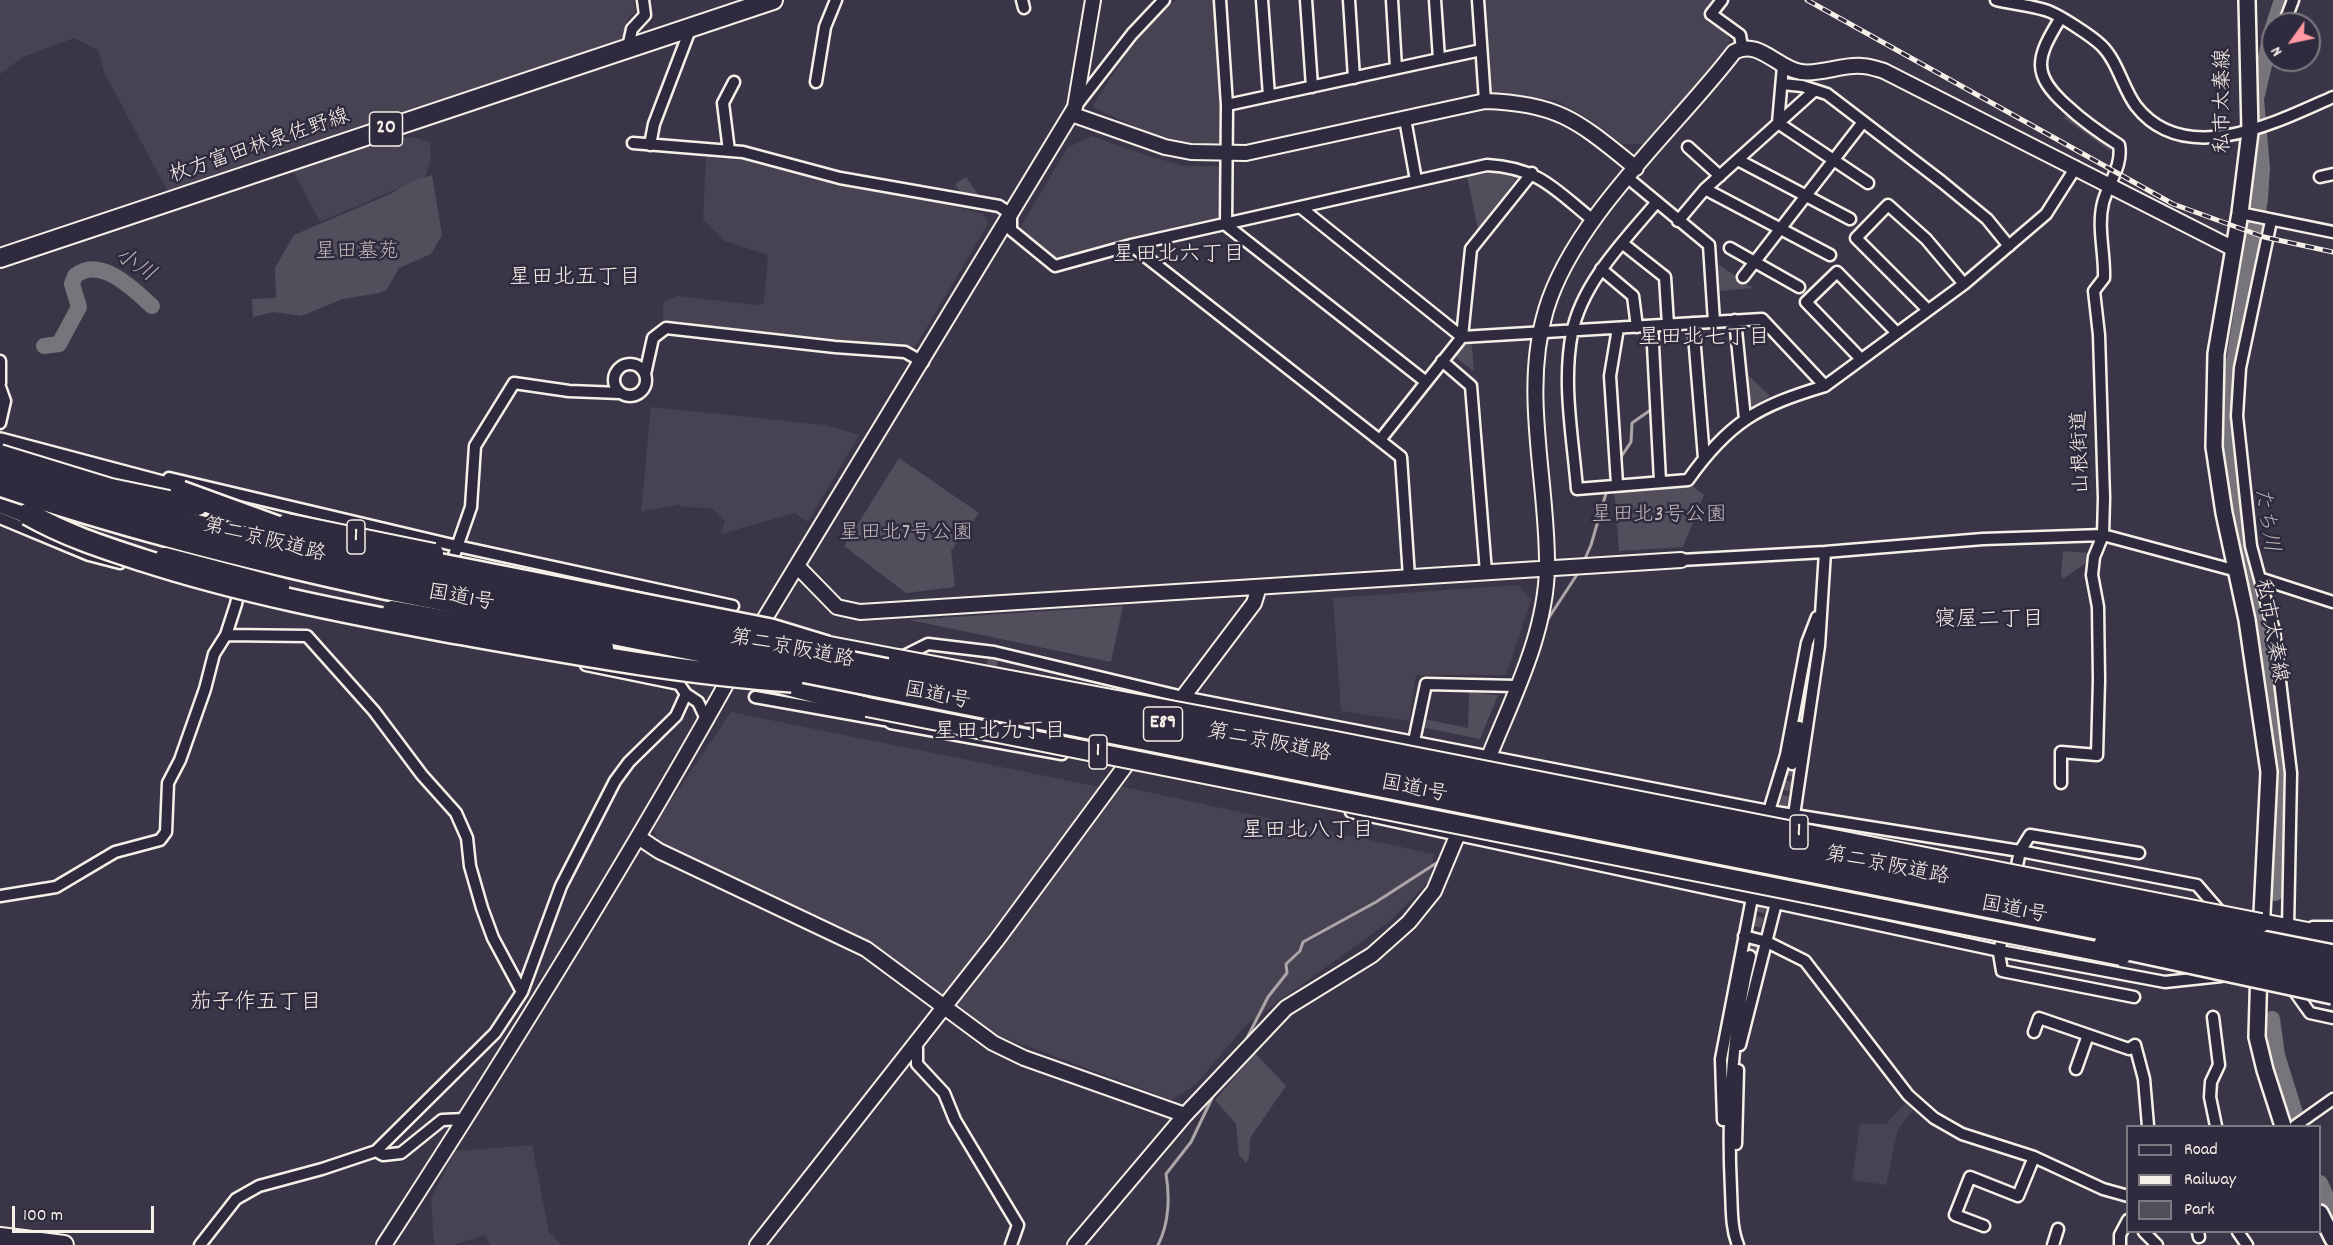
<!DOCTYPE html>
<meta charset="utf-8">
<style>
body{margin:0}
#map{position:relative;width:2333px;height:1245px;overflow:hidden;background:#3b3647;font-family:Dekko,sans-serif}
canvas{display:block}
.legend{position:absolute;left:2126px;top:1125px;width:195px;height:108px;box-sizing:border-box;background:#2f2a3d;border:2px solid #7e7a81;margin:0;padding:8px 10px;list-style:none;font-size:18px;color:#f4f1e8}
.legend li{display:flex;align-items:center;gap:12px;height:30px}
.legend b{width:30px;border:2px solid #7e7a81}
.north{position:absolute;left:2261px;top:12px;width:60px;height:60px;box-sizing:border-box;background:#2f2a3d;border:2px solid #7e7a81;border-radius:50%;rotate:237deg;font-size:16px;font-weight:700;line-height:24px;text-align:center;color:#f4f1e8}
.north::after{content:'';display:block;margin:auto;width:21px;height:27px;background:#ff9aa2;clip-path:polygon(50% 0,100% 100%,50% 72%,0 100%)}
.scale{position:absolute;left:12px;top:1206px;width:142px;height:27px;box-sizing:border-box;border:3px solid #f4f1e8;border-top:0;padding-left:8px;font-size:18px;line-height:21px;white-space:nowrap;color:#f4f1e8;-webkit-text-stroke:4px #2f2a3d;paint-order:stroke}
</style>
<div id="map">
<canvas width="2333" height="1245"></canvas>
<ul class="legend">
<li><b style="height:8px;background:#2f2a3d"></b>Road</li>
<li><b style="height:8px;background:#f4f1e8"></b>Railway</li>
<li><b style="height:16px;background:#534e5c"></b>Park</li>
</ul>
<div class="north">N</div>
<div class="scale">100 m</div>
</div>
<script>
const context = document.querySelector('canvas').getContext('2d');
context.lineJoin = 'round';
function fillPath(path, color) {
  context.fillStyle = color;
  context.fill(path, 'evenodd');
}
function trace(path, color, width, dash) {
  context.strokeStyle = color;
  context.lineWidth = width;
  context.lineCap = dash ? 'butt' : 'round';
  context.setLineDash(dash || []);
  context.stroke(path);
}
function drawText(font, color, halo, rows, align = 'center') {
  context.font = font + ' Dekko,"Klee One",sans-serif';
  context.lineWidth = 5;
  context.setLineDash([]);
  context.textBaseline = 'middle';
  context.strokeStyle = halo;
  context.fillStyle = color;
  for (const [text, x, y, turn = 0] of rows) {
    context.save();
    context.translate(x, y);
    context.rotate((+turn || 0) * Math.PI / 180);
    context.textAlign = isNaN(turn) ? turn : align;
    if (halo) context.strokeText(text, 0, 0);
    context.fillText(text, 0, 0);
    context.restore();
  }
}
fillPath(new Path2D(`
 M0,0H634L636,12L628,18L620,42L169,194L104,72L98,50L74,38L23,57L0,74Z
 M1176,0H1216L1225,137L1221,144L1183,142L1147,132L1092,107L1137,37Z
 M1483,0H1716L1703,17L1727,34L1730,42L1648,144H1622L1592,121L1556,100L1493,94L1488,88Z
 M1092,136L1148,156L1185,166H1220L1225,172L1223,216L1220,223L1055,263L1018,232L1067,148Z
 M381,137L417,138L430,142L431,159L425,177L320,222L292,168Z
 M706,157L766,162L777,169L937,202L984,214L988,224L915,347L663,323V302L677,296L757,305L764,303L768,255L725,241L703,220Z
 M651,407L825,425L859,435L808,522L795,513L721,534L725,521L711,508L681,507L680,504L641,512Z
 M1518,585L1531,600L1506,675H1416L1409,721L1341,711L1333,598Z
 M731,712L1100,787L942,997L873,945L659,844L653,827Z
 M1120,786L1434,854L1429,881L1390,921L1246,1025L1195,1085L1172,1100L995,1034L953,1004Z
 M1908,1100L1915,1107L1898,1129L1886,1185L1852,1180L1860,1124H1886Z
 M532,1145L549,1232L562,1245H490L485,1235L453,1245H434L431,1198L455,1151Z`), '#484352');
fillPath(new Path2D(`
 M2067,113L2111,149L2110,151L2064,118Z
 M1494,172L1520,174L1478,229L1467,177Z
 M432,175L442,235L431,254L399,268L387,289L380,293L343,299L301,316L274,312L253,317L252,299L276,298L275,268L294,235L390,194L412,181Z
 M966,177L980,197L961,193L955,184Z
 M1716,263L1753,288L1718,291Z
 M1471,338L1474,371L1457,359L1456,355Z
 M1746,373L1770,396L1753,406L1749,403Z
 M899,458L979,513L951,551L955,587L906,593L844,546Z
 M1690,484L1704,495L1683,547L1619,551L1614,490Z
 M2063,551L2090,553V560L2064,578L2061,576Z
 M1123,606L1111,662L910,620Z
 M1469,692L1498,695L1480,739L1421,727L1424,719L1468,728Z
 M1255,1053L1286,1086L1250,1138L1249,1158L1246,1163L1239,1155L1236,1124L1215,1100Z`), '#534e5c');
trace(new Path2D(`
 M1619,460L1631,442L1632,423L1652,409
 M1584,561L1591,545L1607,490
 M1546,622L1580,570
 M1245,1042L1268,997L1287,973L1286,964L1300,951L1303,942L1376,902L1438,862L1442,855
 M1158,1245C1169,1224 1170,1197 1166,1174L1191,1142L1215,1092`), '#aaa6a7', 3);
trace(new Path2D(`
 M2274,24L2282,0
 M2273,27L2256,99L2262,168L2260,199L2231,380L2229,421L2237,498L2275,719L2279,817L2275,893
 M44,346L59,344L79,307L72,284L75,276C100,255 133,289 152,306
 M2272,1019L2277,1055L2299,1126
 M2320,1183L2333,1212`), '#78747b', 16);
trace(new Path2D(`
 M989,681L994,652
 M1780,820L1792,764
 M1750,956L1771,861`), '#57525f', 10, [10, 5]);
const minor = new Path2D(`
 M1022,0L1024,8
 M1220,0L1227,105L1226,225L1426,382
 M1262,0L1269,96
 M1306,0L1312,87
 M1349,0L1354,78
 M1392,0L1396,68
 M1435,0L1439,59
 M1478,0L1485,101
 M1722,0L1711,14L1740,35L1742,47
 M1996,0C2012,4 2029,5 2045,10C2057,13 2093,37 2102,46C2118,62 2123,89 2136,106C2185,169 2277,122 2333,97
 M2060,19C2036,58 2031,74 2067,106C2083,121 2100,133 2119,145C2123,166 2108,183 2103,203C2097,227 2105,254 2104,278L2094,291L2099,335L2104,498L2103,535L2094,557L2092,575L2098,607L2099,680L2097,755L2061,752V783
 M2284,24L2293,0
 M628,47L632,29L645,15L643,0
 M1783,66L1778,123L1868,183
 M816,82L825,27L836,0
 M1782,84L1802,86L1827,94L1942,182L1987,219L2009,246
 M1227,105L1481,50
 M1076,106L1132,34L1164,0
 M1405,119L1416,180
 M633,143L743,152L840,178L999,206L1011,214V230L1055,266L1131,245L1487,165C1540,168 1555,190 1594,221
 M650,145L654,124L691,27
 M1688,147L1720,176
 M729,151L723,103L734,82
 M1738,160L1850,219
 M2320,177L2333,174
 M1628,178L1709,245L1714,322
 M1705,189L1830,255
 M1656,203C1624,241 1582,283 1572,333C1562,384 1573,439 1577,489L1688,480C1729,422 1758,406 1825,386
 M1300,207L1462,337L1762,319L1825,386L1964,284L2046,214L2076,167
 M2240,213L2333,232
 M1678,221L1705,189L1815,90
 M2271,221L2240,368L2237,416L2251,546L2274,631L2291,773L2288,928
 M1622,243L1665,277L1668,325
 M1131,245L1401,457L1409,577
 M1730,248L1799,287
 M1601,269L1633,296L1637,327
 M1743,277L1863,122
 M1928,310L1856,238L1888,205L1926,239L1964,284
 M1735,320L1745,419
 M1693,323L1704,458
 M1652,326L1660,481
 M1861,359L1806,302L1837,272L1897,333
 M0,361V383
 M1442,361L1471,386L1486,572
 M614 380a16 16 0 1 1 32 0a16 16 0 1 1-32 0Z
 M645,374L653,338L666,328L835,347L905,352L923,362
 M0,387L5,401L0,423
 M1380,440L1462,337L1471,249L1532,173
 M169,478L457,546L733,606
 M1617,484L1610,376L1618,328
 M0,518L89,555L120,563
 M1681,560L1825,552L1983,539L2103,535L2237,571
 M449,570L471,507L475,446L514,383L569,391L620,393
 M2262,579L2333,602
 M226,635L307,636L374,711L422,775L456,813L467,838L470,866L482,908L493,938L522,992
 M898,659L928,644L994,652L1183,697L1769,811L2020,851L2197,885L2222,914
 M686,694L698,702L707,721
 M755,697L884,720
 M874,712L891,723L1062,754
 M1414,741L1426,684L1516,686
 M1792,764L1799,727
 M1769,811L1786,755L1807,643L1817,617
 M1351,812L2000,951L2165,982L2221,976
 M1794,815L1819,646L1825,552
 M2014,880L2020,851L2030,835L2139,853
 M0,896L56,887L115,852L160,840L166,832L168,783L180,760L205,689L214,654L226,635L236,604L247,552
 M2008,907L1999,953L2002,971L2134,997
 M2313,927H2333
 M1744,936L1767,942L1805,961L1908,1095L1934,1118L1962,1134L2034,1157L2103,1189L2128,1196
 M2295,992L2310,1013L2333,1018
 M2213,1017L2219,1065L2211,1082L2210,1097L2216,1126
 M2034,1032L2039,1018L2129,1049L2135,1045L2144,1079L2148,1126
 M914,1045L917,1048V1064L944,1093L955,1120L1018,1225L1011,1245
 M1740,1045L1776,903
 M2076,1069L2088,1035
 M1723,1120L1721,1059L1752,898
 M2295,1126L2333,1099
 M1736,1144L1738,1070
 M376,1151L383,1155L401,1153L442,1120L465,1119
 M1984,1226L1955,1215L1970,1177L2018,1196L2034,1157
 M2144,1232L2157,1245
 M2198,1232L2199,1237
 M2238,1232L2247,1245
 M200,1245L236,1199L259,1186L322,1169L376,1151L495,1033L522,992L561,886L615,781L629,762L676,716L686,694L679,684L586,665
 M1738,1245C1731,1228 1732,1209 1731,1190C1727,1110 1731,1034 1750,956
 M2053,1245L2058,1229
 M2120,1245V1235L2128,1220`);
const tertiary = new Path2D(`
 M1071,114L1165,147L1191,152L1246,153L1485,101C1560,103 1580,123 1636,168
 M797,566L837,607L860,612L1681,560
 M756,633L1071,114L1075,107L1093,0
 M1183,697L1254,603L1259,587
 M1481,777C1506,710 1546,640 1547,567C1548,482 1521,393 1546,310C1573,218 1676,128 1734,52C1758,38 1778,69 1801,72C1821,75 1842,64 1862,66C1869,66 1877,69 1884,71L2232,248
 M638,837L659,851L866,949L993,1043L1024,1058L1185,1115L1286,1008L1372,955L1409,922L1434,891L1473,798
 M384,1245C506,1057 625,866 734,670
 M757,1245L996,941L1126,765
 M1075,1245L1185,1115`);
const secondary = new Path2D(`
 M2247,0L2250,132L2240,213L2216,354L2214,447L2224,513L2247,620L2269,772L2261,934
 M2259,967L2257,1037L2265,1070L2283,1126
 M2320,1213L2333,1239`);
const primary = new Path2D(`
 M0,258L773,0
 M0,1237L64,1245`);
const trunk = new Path2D(`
 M0,503L28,514
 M814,643L898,659
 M776,683L867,707
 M2261,923L2333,937`);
const motorway = new Path2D(`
 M0,444L181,492`);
trace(minor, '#f4f1e8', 15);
trace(tertiary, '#f4f1e8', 18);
trace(secondary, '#f4f1e8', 20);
trace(primary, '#f4f1e8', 22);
trace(trunk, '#f4f1e8', 22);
trace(motorway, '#f4f1e8', 26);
trace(minor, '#2f2a3d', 10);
trace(tertiary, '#2f2a3d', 14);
trace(secondary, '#2f2a3d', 15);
trace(primary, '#2f2a3d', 18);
trace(trunk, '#2f2a3d', 18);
trace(motorway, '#2f2a3d', 21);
const rail = new Path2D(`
 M1807,0L2173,204L2264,237L2333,252`);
trace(rail, '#f4f1e8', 5);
trace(rail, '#2f2a3d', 3, [9]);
const trunkBridge = new Path2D(`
 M0,454L111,488L198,506
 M287,523L434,553
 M165,557L280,587
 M392,610L604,648
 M898,659L1336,741L2261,923
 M867,707L2121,956`);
const motorwayBridge = new Path2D(`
 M0,466C126,511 257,542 388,571L2333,956
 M0,485C126,528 254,560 384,588L2333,975
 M181,492L310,539L771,630L827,647
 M28,514C65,535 102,547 142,560C241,592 344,612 446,631C561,651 676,673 792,681
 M2105,944L2333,993`);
trace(trunkBridge, '#f4f1e8', 22, []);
trace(motorwayBridge, '#f4f1e8', 26, []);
trace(trunkBridge, '#2f2a3d', 18);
trace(motorwayBridge, '#2f2a3d', 21);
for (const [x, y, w] of [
 [386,129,33],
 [356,537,18],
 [1163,724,39],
 [1098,752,18],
 [1799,832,18]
]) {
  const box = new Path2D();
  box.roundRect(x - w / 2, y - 17, w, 34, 4.5);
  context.fillStyle = '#2f2a3d';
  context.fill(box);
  trace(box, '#f4f1e8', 1.5);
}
drawText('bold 20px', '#f4f1e8', null, [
 ["20",386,129],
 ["1",356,537],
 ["E89",1163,724],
 ["1",1098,752],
 ["1",1799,832]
]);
drawText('21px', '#f4f1e8', '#2f2a3d', [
 ["私市太秦線",2225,101,-90],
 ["枚方富田林泉佐野線",260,148,-19],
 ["山根街道",2083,452,-92],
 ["第二京阪道路",264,542,14],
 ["国道1号",461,600,10],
 ["私市太秦線",2269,631,80],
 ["第二京阪道路",792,651,11],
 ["国道1号",937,698,11],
 ["第二京阪道路",1269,745,11],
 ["国道1号",1414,791,11],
 ["第二京阪道路",1887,868,11],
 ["国道1号",2014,912,11]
]);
drawText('21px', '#bcb8b7', '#2f2a3d', [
 ["星田墓苑",357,254],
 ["星田北3号公園",1659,517],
 ["星田北7号公園",906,535]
]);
drawText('22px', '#f4f1e8', '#2f2a3d', [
 ["星田北六丁目",1179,257],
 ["星田北五丁目",575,280],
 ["星田北七丁目",1704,340],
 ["寝屋二丁目",1989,622],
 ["星田北九丁目",1000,734],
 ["星田北八丁目",1308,833],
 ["茄子作五丁目",256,1005]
]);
drawText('italic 22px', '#b6b2b2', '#2f2a3d', [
 ["小川",134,267,33],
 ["たち川",2264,520,81]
]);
</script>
